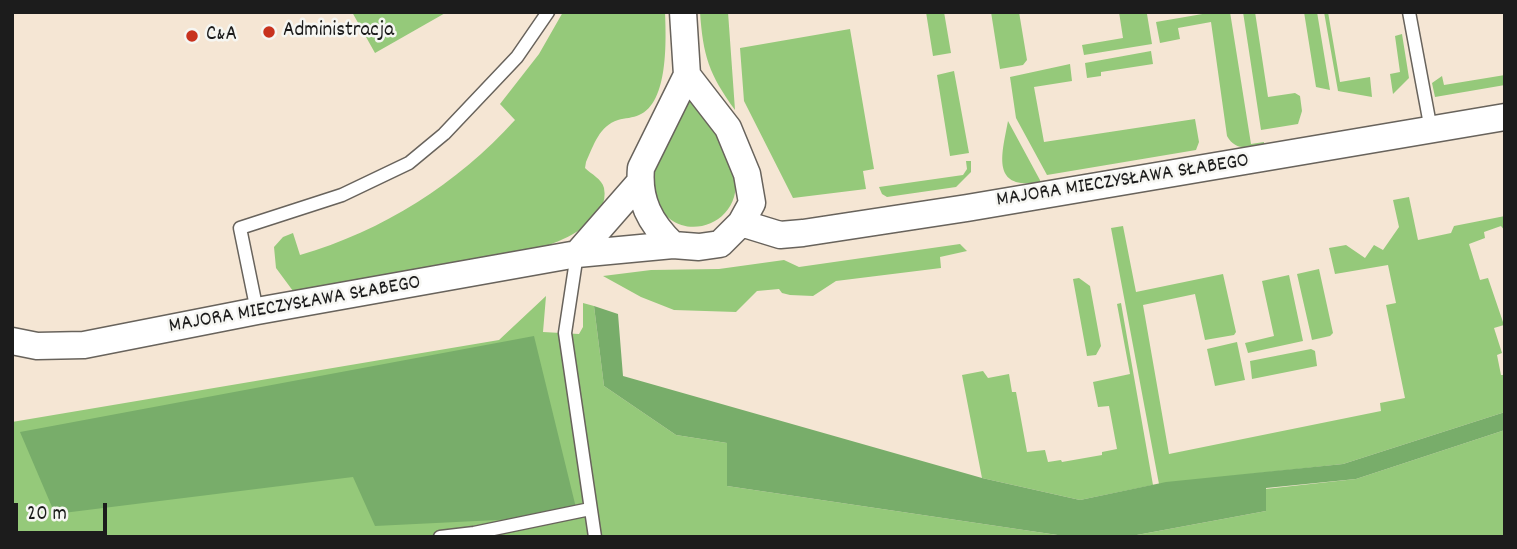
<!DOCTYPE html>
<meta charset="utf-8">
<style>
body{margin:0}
#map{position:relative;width:1517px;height:549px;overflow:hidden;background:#f5e6d4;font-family:Dekko,sans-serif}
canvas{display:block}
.frame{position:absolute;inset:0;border:14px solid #1c1c1c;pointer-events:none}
.scale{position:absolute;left:14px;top:503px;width:93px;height:32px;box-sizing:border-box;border:4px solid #1c1c1c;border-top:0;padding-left:9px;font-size:21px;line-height:24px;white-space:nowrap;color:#1c1c1c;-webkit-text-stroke:5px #f6f6f2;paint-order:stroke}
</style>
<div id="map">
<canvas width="1517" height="549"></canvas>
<div class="frame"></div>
<div class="scale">20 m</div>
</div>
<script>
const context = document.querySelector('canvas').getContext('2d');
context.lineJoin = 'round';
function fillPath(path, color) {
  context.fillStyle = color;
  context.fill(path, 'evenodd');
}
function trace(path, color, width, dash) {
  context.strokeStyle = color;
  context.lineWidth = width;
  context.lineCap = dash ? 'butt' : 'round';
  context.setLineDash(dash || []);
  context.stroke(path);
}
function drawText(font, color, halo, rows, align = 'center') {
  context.font = font + ' Dekko,sans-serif';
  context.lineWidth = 5;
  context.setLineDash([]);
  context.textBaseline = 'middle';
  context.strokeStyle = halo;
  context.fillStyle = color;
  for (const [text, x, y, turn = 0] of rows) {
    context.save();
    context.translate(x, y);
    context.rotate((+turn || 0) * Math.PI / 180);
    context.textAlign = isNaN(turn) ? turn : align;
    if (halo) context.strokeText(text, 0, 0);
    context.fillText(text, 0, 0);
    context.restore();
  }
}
fillPath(new Path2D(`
 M352,12H447L375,53Z
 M563,12H665C666,38 669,103 639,115C633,118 625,118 618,120C599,126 594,145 586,162L585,168C591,174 602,179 604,188C610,218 571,237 549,245L293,291L276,268L274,247L283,237L293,233L300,255C383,231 457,184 515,120L500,104L539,54Z
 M700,12H728L735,110C709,74 703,56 700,12Z
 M926,12H944L951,53L933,56Z
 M991,12H1019L1027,60L1023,65L1000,69Z
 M1119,12H1159L1147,14L1152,44L1084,55L1082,45L1123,38Z
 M1214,12H1230L1251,144L1264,142V144C1249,147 1236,152 1227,136L1211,22L1178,28L1180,39L1160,43L1156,22Z
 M1243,12H1255L1268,97L1295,93L1300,96L1302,111L1298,124L1261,130Z
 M1304,12H1317L1330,90L1316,87Z
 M1324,12H1328L1340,82L1370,77L1372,97L1338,91Z
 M850,29L874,169L863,171L866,189L793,198L744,101L740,48Z
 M1402,34L1409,78L1393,94L1390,74L1400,72L1395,36Z
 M1151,51L1153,64L1101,72V76L1087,78L1085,63Z
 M1070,64L1072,81L1034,87L1044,142L1195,119L1199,142L1196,150L1047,175L1016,118L1010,77Z
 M954,71L969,153L950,156L937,75Z
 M1505,75V85L1435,97L1432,83L1442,76L1444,85Z
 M689,98C707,122 729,146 735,176C744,228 671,249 655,196C654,191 652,186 652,181C653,152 676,123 689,98Z
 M1008,121L1041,182C990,191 1002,154 1008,121Z
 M966,161H971V172L956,187L887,197L882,194L879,187L963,175L967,169Z
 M1409,197L1418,240L1451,233L1454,226L1505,216V231L1501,226L1484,232L1485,238L1469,244L1480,280L1488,278L1504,325L1494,328L1502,353L1497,355L1501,375H1505V412L1343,464L1159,484L1111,228L1123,226L1136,292L1223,274L1236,332L1234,335L1205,340L1195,294L1143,305L1169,454L1381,411L1380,403L1405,398L1386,305L1396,303L1388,265L1335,274L1329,248L1346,245L1365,258L1374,245L1383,250L1399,227L1393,200Z
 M960,244L967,251L940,257L941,268L836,281L813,296L790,295L782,293L779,289L757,291L736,312L674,310L641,297L603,276L651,270L719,269L784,260L799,267Z
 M1319,269L1333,333L1330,336L1312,340L1297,274Z
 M1289,275L1303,341L1248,353L1245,343L1274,336L1262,281Z
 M1079,278L1090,286L1101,346L1096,355L1087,356L1073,279Z
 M546,296L543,332L579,334L583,327V303L594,306L604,386L676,435L727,443V486L1071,537H12V422L499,340Z
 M1121,303L1153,485L1080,500L982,478L962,375L983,371L988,378L1009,374L1012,392H1016L1027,452L1045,450L1048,462L1061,460L1062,462L1102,455V452L1117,449L1109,406L1098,407L1093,382L1130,374L1117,304Z
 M1237,342L1245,380L1215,386L1207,349Z
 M1311,349L1315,351L1317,366L1252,379L1250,361Z
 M1505,430V537H1126L1266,511L1265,489L1356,479Z`), '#95c97a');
fillPath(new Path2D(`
 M594,306L618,314L623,376L982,478L1080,500L1166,482L1343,464L1505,412V430L1356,479L1266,488V511L1126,537H1071L727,486V443L676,435L604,386Z
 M534,336L578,516L375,526L353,477L55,514L20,432Z`), '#78ad6a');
const lane = new Path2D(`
 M1409,12L1431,130
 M577,254L565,333L595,537
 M257,311L240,228L342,195L409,163L444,134L517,57L548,12
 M440,537L474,533L590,509`);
const street = new Path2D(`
 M741,223L780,235L803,233L967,208L1505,117
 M673,245C650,223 638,200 641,168L687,75L683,12
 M577,254L640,182
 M12,341L37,346L84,345L257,311L577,254L673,245L699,247L720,244L741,223L752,203L747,174L728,128L687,75`);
trace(lane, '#68635c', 15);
trace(street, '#68635c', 29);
trace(lane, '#fff', 12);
trace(street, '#fff', 26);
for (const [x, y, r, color] of [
 [269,32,7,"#c8321e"],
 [192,36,7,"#c8321e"]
]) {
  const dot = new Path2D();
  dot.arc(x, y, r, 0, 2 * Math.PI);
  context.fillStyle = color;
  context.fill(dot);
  trace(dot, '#f6f6f2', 2.5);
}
drawText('21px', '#1c1c1c', '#f6f6f2', [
 ["Administracja",283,32],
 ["C&A",206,36]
], 'left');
drawText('21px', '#1c1c1c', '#f6f6f2', [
 ["MAJORA MIECZYSŁAWA SŁABEGO",1123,182,-9],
 ["MAJORA MIECZYSŁAWA SŁABEGO",295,306,-10]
]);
</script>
